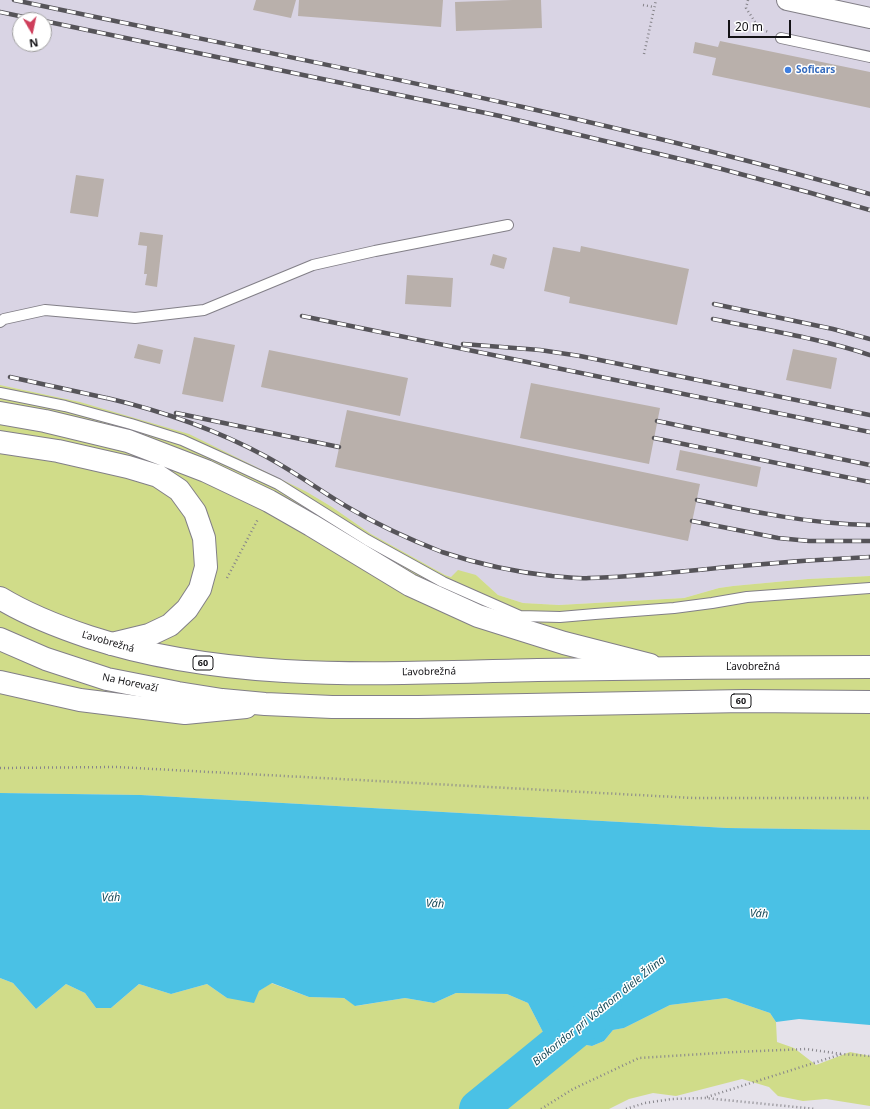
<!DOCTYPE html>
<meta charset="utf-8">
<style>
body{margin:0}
#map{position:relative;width:870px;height:1109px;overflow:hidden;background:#e5e2ea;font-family:"Noto Sans",sans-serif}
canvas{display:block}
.north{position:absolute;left:12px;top:12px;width:40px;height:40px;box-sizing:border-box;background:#fff;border:1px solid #a1a0a1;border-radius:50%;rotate:171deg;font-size:11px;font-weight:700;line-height:16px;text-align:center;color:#131215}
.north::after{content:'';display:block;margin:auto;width:14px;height:18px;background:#ce3e5b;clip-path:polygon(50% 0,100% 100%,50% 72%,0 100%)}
.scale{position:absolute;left:728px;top:20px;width:63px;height:18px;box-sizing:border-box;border:2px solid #131215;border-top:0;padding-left:5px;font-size:12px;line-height:14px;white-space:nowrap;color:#131215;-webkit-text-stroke:3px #fff;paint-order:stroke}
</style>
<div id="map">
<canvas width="870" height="1109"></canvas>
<div class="north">N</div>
<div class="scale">20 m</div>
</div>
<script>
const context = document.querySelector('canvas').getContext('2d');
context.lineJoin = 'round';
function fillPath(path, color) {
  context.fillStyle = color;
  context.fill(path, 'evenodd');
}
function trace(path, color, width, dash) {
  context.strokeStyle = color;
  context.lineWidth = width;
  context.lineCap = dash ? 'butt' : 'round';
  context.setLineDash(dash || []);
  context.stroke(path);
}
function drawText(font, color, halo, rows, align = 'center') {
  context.font = font + ' "Noto Sans",sans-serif';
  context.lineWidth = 3;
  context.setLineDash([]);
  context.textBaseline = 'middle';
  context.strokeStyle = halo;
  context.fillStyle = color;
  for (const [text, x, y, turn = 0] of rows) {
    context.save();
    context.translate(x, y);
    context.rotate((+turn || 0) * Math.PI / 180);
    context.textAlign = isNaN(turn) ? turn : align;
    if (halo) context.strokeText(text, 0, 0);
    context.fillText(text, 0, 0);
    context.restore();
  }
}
fillPath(new Path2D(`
 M0,0H870V576L808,579L733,586L719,588L684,598L559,605L523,603L498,595L476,575L451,577L445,575L371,534L332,507L307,492L80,402L0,385ZM20,20H44V44H20Z`), '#d9d4e4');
fillPath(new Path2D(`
 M0,385L80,402L189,434L307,492L332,507L371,534L445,575L451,577L458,570L476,575L498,595L523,603L559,605L684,598L719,588L733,586L808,579L870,576V830L727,828L141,795L0,793Z
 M0,978L13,983L36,1009L66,984L85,993L96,1008H111L139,984L171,994L207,984L227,998L259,991L271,983L309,997L344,998L356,1006L405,998L434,1003L456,993L507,994L528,1003L546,1038L592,1046L604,1041L613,1030L624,1028L670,1005L726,998L770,1013L776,1022L777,1042L794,1048L816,1065L850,1052L870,1056V1106L826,1099L803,1101L778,1096L769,1087L742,1079L676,1096L653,1093L629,1099L609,1109H0Z`), '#d0dc89');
fillPath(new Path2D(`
 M0,793L141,795L727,828L870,830V1025L799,1019L776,1022L770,1013L726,998L670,1005L624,1028L613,1030L604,1041L592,1046L546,1038L528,1003L507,994L456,993L434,1003L405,998L355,1006L344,998L309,997L272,983L259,991L254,1003L227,998L207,984L171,994L139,984L111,1008H96L85,993L66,984L36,1009L13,983L0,978Z`), '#4ac1e5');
trace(new Path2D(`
 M478,1109L603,1007`), '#4ac1e5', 38);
fillPath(new Path2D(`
 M256,0H296L291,18L253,10Z
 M299,0H443L441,27L298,16Z
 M512,0H541L542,28L456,31L455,2Z
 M720,41L870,72V108L712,75L716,58L693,53L695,42L718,47Z
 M76,175L104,179L98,217L70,213Z
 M140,232L163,235L157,287L145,285L147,274H144L147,246L138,245Z
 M581,246L689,269L677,325L569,303L570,297L544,291L553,247L580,252Z
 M493,254L507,258L504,269L490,265Z
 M407,275L453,278L451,307L405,304Z
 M194,337L235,345L223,402L182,394Z
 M138,344L163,350L160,364L134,358Z
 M793,349L837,358L831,389L786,380Z
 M269,350L408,378L400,416L261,387Z
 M531,383L660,408L649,464L520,438Z
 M347,410L700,484L688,541L335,467Z
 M680,450L761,467L757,487L676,470Z`), '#b9b0ab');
const lane = new Path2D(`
 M781,38L870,57
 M0,322L4,319L45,310L135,318L204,310L313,265L375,251L508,225
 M0,393L65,406L131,424L182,440L235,464L278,484L367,540L443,582L520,616
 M515,617L520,616L560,617L595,614L674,608L712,603L747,597L870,588`);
const street = new Path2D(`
 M787,0L870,18`);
const secondary = new Path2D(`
 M0,413L45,421L128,441L206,471L269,501L311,525L410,585L478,616L564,643L650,665
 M0,442L58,451L128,467L158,476L179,490L195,512L204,538L206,567L200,589L187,609L170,625L149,635L112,644
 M0,682L80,700L185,713L246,707`);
const primary = new Path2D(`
 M0,598C28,615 59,627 89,637C233,684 389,673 538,670C649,668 759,667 870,667
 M0,639L46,659L107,679L178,693L222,700L265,704L332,707H418L744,701L870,702`);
trace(lane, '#827f87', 12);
trace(street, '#827f87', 22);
trace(secondary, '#827f87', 24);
trace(primary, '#827f87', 24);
trace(new Path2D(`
 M748,0L746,8L759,28L768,32
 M643,5L654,7
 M644,54L656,0
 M227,578L258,519
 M0,768L117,767L694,798H870
 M707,1097L842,1054L870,1056
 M541,1109L573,1089L639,1058L735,1052L806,1049L842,1054
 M626,1109L645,1103L672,1099L705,1098L816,1109`), '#86848a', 2.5, [1, 3]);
trace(lane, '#fff', 10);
trace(street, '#fff', 20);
trace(secondary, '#fff', 22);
trace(primary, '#fff', 22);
const rail = new Path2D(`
 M14,0C300,60 588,114 870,194
 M0,12L38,20
 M44,21L500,116L718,168L811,193L870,210
 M714,304L833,329L870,339
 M302,316L870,432
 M713,319C765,330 819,338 870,355
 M463,344L540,350L580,356L870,415
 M10,377L111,399
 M107,398C162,411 215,429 265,456C295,472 322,492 351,509C380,526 411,540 442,552C478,564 515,572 552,576C564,577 577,579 589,578C640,577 690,570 741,566C784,562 827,559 870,557
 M176,413L339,447
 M657,421L870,465
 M654,438L870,482
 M697,500C754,512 811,524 870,525
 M692,521L778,538L809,541H870`);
trace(rail, '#565459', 4.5);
trace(rail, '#fff', 3, [9]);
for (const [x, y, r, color] of [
 [788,70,4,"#3f7fe0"]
]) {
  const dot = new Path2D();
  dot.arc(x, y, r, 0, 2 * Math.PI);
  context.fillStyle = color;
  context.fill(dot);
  trace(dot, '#fff', 1.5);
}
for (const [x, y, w] of [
 [203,663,20],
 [741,701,20]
]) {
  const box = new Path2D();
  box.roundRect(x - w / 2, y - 7, w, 14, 3);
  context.fillStyle = '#fff';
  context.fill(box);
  trace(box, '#131215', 1);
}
drawText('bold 9px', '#131215', null, [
 ["60",203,663],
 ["60",741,701]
]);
drawText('bold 10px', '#366cbe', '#fff', [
 ["Soficars",796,70]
], 'left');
drawText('10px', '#131215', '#fff', [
 ["Ľavobrežná",108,642,16],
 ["Ľavobrežná",753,667],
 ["Ľavobrežná",429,672,-1],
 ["Na Horevaží",130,683,12]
]);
drawText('italic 11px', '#164958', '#fff', [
 ["Váh",111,898,-1],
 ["Váh",435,904,2],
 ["Váh",759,914,2],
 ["Biokoridor pri Vodnom diele Žilina",599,1011,-39]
]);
</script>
